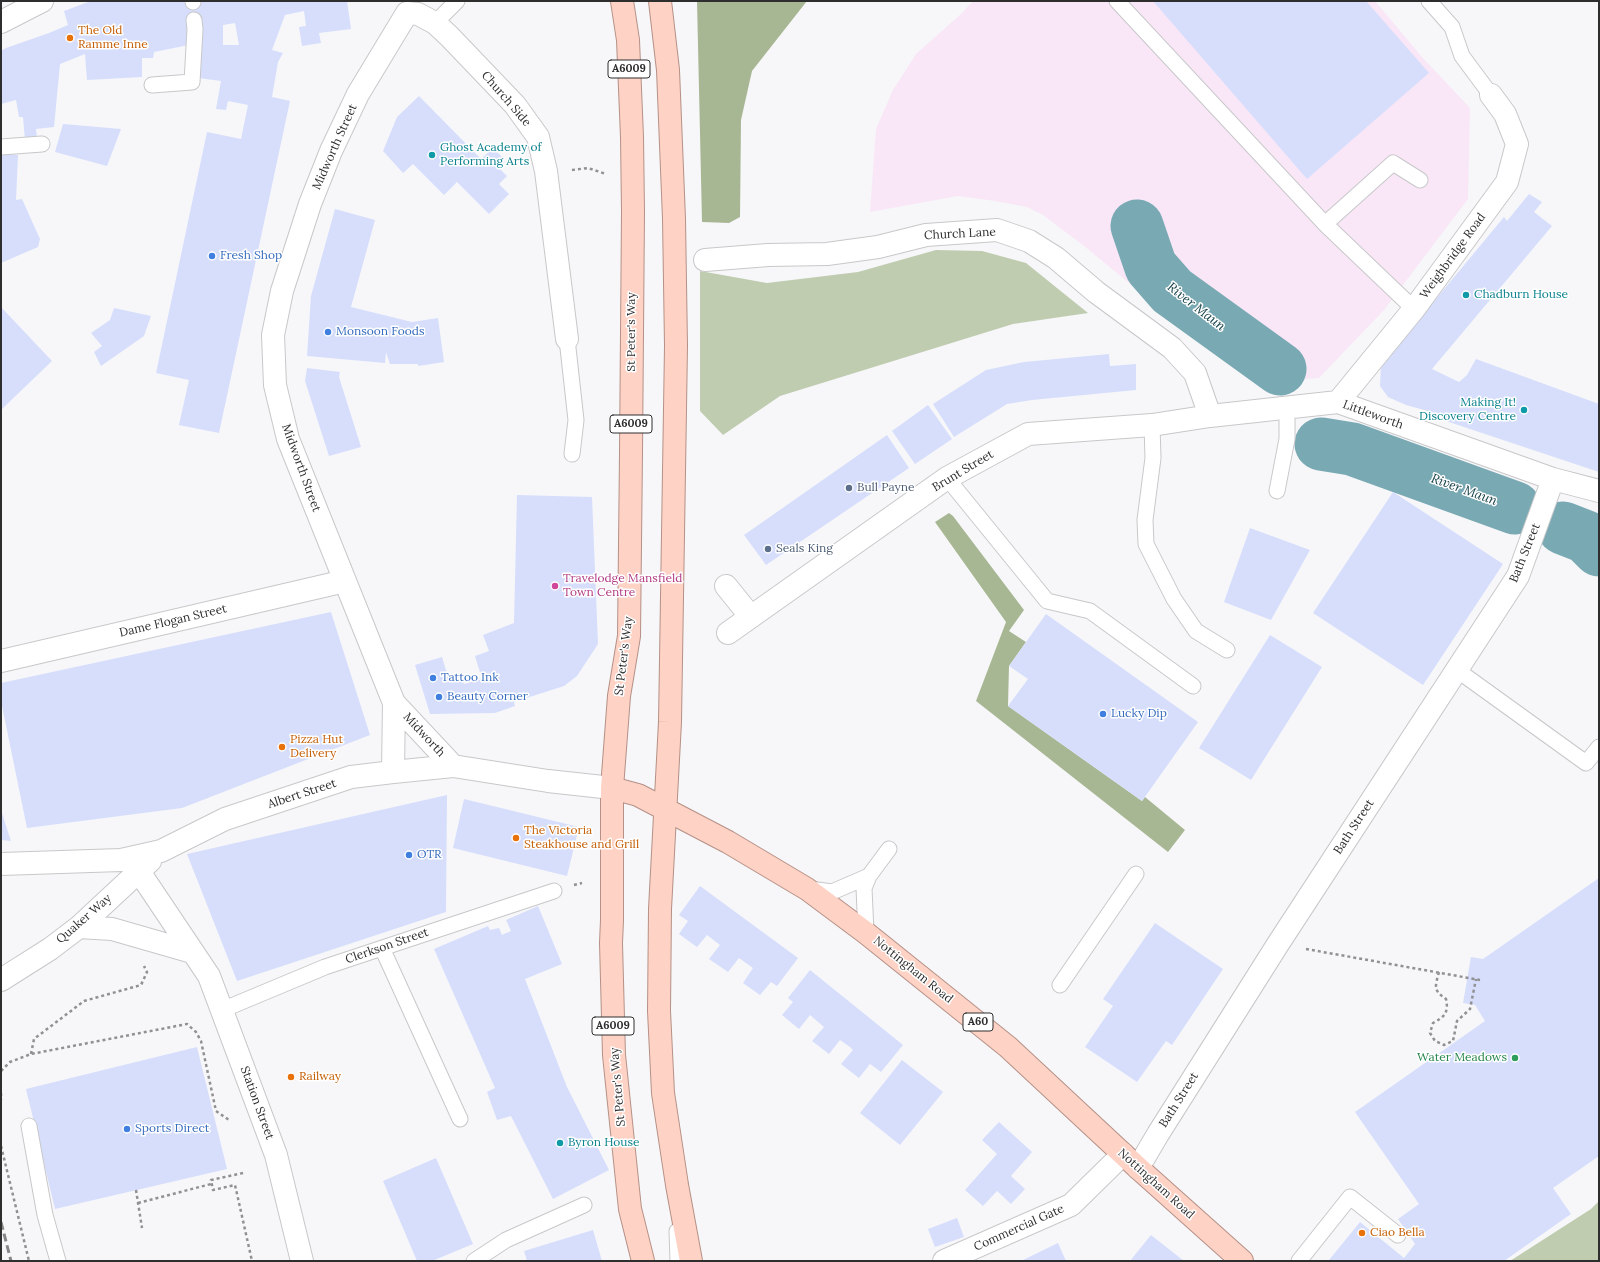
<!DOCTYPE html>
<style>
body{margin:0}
#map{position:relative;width:1600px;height:1262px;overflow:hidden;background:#f7f7f9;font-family:Lora,serif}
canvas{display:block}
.frame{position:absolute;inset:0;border:2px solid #2e2e2f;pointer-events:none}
</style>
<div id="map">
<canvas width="1600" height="1262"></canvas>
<div class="frame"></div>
</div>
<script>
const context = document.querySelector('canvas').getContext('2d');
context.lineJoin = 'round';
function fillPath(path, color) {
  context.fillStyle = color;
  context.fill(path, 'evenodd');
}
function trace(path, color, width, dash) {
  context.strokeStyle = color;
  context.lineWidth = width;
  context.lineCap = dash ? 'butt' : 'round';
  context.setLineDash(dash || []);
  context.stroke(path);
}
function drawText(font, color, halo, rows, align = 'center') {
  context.font = font + ' Lora,serif';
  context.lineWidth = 3;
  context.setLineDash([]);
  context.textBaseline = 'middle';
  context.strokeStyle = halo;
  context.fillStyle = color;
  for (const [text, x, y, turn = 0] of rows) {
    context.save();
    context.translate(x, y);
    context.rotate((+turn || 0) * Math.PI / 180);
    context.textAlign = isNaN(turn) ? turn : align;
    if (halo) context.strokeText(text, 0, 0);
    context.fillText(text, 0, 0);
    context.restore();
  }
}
fillPath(new Path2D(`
 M973,1H1375L1422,57L1470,108L1468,199L1384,310L1319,378L1277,381L1250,373L1224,361L1084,246L1043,215L1027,207L995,201L958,196L870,212L876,129L893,90L916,54L962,13Z`), '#f9e7f8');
fillPath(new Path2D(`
 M936,250L982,251L1026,263L1088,313L1013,324L780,396L723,435L700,411V271L767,283L858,272Z
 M1599,1201V1261H1510L1591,1209Z`), '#bfccb0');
fillPath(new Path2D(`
 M697,1H807L752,71L741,120L740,217L729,223L702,222Z
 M949,513L953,516L1024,610L1009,631L1026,642L1009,666L1008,706L1142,801L1145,797L1185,830L1168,852L976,701L1006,622L935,522Z`), '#a8b793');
trace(new Path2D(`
 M1137,226L1151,267L1172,291L1280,369
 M1321,444L1352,449L1515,508
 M1563,528L1586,537L1599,550`), '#79a9b3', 53);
fillPath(new Path2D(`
 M91,1H185L186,4L201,1H347L351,29L319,33L321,43L302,46L299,27L306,26L304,11L285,15L272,50L283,53L278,62L272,97L290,101L219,433L179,425L189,380L156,373L207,132L241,139L248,105L228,101L226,110L216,109L221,81L198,78L189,45L154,52L153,58H142V77L87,80L85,54L60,64L54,127L36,129L37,138L25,140L23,117H19L16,100L1,104V51L6,48L49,33L68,25L64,11ZM235,23L239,45H223V25Z
 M1153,1H1366L1429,73L1307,179Z
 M419,96L481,159L493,148L503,158L496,165L507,176L499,184L509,194L489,214L457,182L444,195L413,164L403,173L383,151L397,117Z
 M63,124L121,129L107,166L55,152Z
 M1,154L18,155L16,200L22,199L40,239L38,247L1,263Z
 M1529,194L1542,202L1534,212L1552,226L1432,369L1459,382L1467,375L1476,359L1599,404V472L1443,420L1446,416L1406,405L1388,397L1380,386L1381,365L1504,217L1507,221Z
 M335,209L375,220L351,307L412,322L438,318L444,362L418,366V364H390L386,352L385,363L307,356L311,296Z
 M1,307L52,361L1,410Z
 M114,308L151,316L144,336L101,366L94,352L102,346L91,333L110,320Z
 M1109,354L1110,366L1136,364V390L1032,400L1007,404L954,437L933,404L986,370L1024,362Z
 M307,368L340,372L339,377L361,447L329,456L305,381Z
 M928,405L952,439L915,464L892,431Z
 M887,435L909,468L766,565L744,535Z
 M1393,492L1503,564L1423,685L1313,613Z
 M517,495L592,497L598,644L577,676L564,686L514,702L515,706L495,713L430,714L415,665L442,657L448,677L461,673L464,684L482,679L475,656L489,651L483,635L514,623Z
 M1250,528L1310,550L1271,620L1224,602Z
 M331,612L370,735L182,808L27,828L1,701V683Z
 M1046,614L1198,722L1142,801L1008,706L1028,679L1009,666Z
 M1270,635L1322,667L1251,780L1199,748Z
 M447,795L446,912L237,981L187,854Z
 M464,799L579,827L567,876L453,848Z
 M1,810L11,841L1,840Z
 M1599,878V1156L1553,1188L1571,1214L1504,1261H1330L1329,1260L1360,1222L1404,1258L1415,1244L1398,1219L1419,1204L1355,1112L1485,1021L1475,1005L1463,1003L1471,957L1483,959Z
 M700,886L798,958L777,986L771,982L760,995L743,983L753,968L739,958L728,972L709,959L720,945L707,935L697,947L679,934L688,921L679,915Z
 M538,906L562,964L525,979L567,1087L609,1170L553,1199L511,1116L497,1120L487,1092L495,1088L434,949L488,926L490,930L499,928L502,935L511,931L506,920Z
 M1155,923L1223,969L1172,1045L1166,1041L1137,1082L1085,1047L1113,1006L1103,999Z
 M810,970L903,1045L881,1072L870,1064L859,1078L841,1064L853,1050L850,1047L840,1040L829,1054L812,1041L824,1027L810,1015L799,1029L782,1015L793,1002L788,998Z
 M197,1047L227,1169L55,1209L26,1089Z
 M902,1060L943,1092L900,1145L860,1113Z
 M999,1122L1032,1152L1011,1176L1025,1189L1011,1204L997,1191L983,1206L965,1190L997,1154L982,1140Z
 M436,1158L473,1244L432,1261H417L383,1181Z
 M957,1218L964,1237L935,1247L928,1229Z
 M593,1230L602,1261H527L524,1251Z
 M1151,1235L1184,1261H1130Z
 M1058,1243L1066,1261H1020L1023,1260Z`), '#d6defc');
const service = new Path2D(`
 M193,1V2
 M1117,1L1325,224L1414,309
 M1429,1L1452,27L1462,56L1491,95
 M435,23L457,1
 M152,85L192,82L195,29L194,20
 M1,147L42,144
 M1325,224L1393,163L1420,180
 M567,339L576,420L572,454
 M1152,425L1153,458L1145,520L1146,544L1174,599L1196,631L1227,650
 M947,478L1047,601L1090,611L1193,686
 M1277,491L1287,439V408
 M1457,670L1586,763L1599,747
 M810,889L832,892L869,876
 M866,933L864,888L869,876L889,849
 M382,948L460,1119
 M1060,985L1136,874
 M222,1010L325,967L554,891
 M29,1126L45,1215L58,1261
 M677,1231L678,1261
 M474,1261L506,1240L584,1205
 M1299,1261L1350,1197L1398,1235`);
const minor = new Path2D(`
 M407,13L418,14L435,23L449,36L515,105L538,137L546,171L567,339
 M1,22L42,1
 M705,260L768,255L827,254L878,247L926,235L997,230L1029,241L1056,258L1096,292L1172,348L1195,373L1210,416
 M1338,402L1414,309L1507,182L1517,144L1505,114L1491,95
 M726,586L751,617
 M728,633L947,478L1028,434L1152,425L1210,416L1338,402L1553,479L1599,491
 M1,661L345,581
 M394,703L453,766
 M393,772L394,703L288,439L275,385L273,335L282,291L310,204L331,151L358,94L407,13
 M1,864L121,860L161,851L225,819L351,777L393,772L453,766L548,781L612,788
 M138,870L209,976L276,1155L302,1261
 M79,927L112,929L192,952
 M1,980L50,949L79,927L150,861
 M1138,1168L1158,1134L1278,944L1518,576L1553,479
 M944,1261L1071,1205L1123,1154`);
const trunk = new Path2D(`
 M622,1L628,40L632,137L633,212L631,453L629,636L619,696L612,788V920L611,943L614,1055L630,1209L643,1261
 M660,1L668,70L674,219L676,346L670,722L660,909L659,1011L663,1093L677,1185L691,1261
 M612,788L638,795L728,842L807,889L866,933L1008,1047L1138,1168L1242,1261`);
trace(service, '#c8c8ca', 17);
trace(minor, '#c8c8ca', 24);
trace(trunk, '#b59187', 24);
trace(new Path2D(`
 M572,170L588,168L606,174
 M574,885L582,883
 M1306,949L1480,980
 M1439,972C1435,987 1433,990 1446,999C1449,1013 1444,1017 1433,1023L1430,1033L1435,1041L1444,1045L1453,1041L1457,1021L1470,1009L1476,979
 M31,1054L34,1039L84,1001L141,985L147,972L144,966
 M1,1071L10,1062L31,1054L187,1024L196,1032L201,1041L216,1111L229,1120
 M1,1093V1100
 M1,1146L29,1261
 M243,1173L211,1180L213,1190L235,1185L252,1261
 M136,1190L142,1228
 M138,1203L211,1184`), '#919193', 2.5, [3, 3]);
trace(service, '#fff', 15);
trace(minor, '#fff', 22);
trace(trunk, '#fed2c4', 22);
trace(new Path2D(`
 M1,1222L11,1261`), '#878789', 3, [8, 4]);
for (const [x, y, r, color] of [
 [70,38,4,"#e8710a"],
 [432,155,4,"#0f9aa8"],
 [212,256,4,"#3f7fe0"],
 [1466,295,4,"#0f9aa8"],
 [328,332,4,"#3f7fe0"],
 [1524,410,4,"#0f9aa8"],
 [849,488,4,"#5c6f8a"],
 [768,549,4,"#5c6f8a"],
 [555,586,4,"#d1479c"],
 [433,678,4,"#3f7fe0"],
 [439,697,4,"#3f7fe0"],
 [1103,714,4,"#3f7fe0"],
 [282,747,4,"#e8710a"],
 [516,838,4,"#e8710a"],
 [409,855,4,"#3f7fe0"],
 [1515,1058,4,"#2e9e5b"],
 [291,1077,4,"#e8710a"],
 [127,1129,4,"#3f7fe0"],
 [560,1143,4,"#0f9aa8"],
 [1362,1233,4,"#e8710a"]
]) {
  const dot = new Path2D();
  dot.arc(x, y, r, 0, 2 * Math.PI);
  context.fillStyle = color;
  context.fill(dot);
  trace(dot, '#fff', 1.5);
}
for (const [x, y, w] of [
 [629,69,42],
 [631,424,42],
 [978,1022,30],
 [613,1026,42]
]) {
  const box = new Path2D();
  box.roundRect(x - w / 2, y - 9, w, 18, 3);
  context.fillStyle = '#fff';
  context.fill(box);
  trace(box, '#2e2e2f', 1);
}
drawText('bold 11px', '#2e2e2f', null, [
 ["A6009",629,69],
 ["A6009",631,424],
 ["A60",978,1022],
 ["A6009",613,1026]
]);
drawText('12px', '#c56008', '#fff', [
 ["The Old",78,31],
 ["Ramme Inne",78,45],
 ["Pizza Hut",290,740],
 ["Delivery",290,754],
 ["The Victoria",524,831],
 ["Steakhouse and Grill",524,845],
 ["Railway",299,1077],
 ["Ciao Bella",1370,1233]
], 'left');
drawText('12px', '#2e2e2f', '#fff', [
 ["Church Side",506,99,49],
 ["Midworth Street",335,147,-66],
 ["Church Lane",960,234,-3],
 ["Weighbridge Road",1453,256,-54],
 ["St Peter's Way",632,332,-90],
 ["Littleworth",1373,415,20],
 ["Midworth Street",301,468,70],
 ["Brunt Street",963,471,-31],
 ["Bath Street",1525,553,-68],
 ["Dame Flogan Street",173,621,-13],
 ["St Peter's Way",624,656,-83],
 ["Midworth",424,735,47],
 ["Albert Street",302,794,-18],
 ["Bath Street",1354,827,-57],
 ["Quaker Way",84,919,-41],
 ["Clerkson Street",387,946,-19],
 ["Nottingham Road",913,970,39],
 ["St Peter's Way",618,1087,-95],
 ["Bath Street",1179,1100,-58],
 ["Station Street",257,1103,70],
 ["Nottingham Road",1156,1184,42],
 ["Commercial Gate",1019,1228,-24]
]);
drawText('12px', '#0d838f', '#fff', [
 ["Ghost Academy of",440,148],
 ["Performing Arts",440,162],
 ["Chadburn House",1474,295],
 ["Making It!",1516,403,"right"],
 ["Discovery Centre",1516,417,"right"],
 ["Byron House",568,1143]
], 'left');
drawText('12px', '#366cbe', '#fff', [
 ["Fresh Shop",220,256],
 ["Monsoon Foods",336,332],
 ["Tattoo Ink",441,678],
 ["Beauty Corner",447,697],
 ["Lucky Dip",1111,714],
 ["OTR",417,855],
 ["Sports Direct",135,1129]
], 'left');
drawText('12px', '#4e5e75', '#fff', [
 ["Bull Payne",857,488],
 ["Seals King",776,549]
], 'left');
drawText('12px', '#b23c85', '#fff', [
 ["Travelodge Mansfield",563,579],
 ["Town Centre",563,593]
], 'left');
drawText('12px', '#27864d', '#fff', [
 ["Water Meadows",1507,1058]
], 'right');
drawText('italic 13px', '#113d46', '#fff', [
 ["River Maun",1196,307,38],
 ["River Maun",1464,490,20]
]);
</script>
